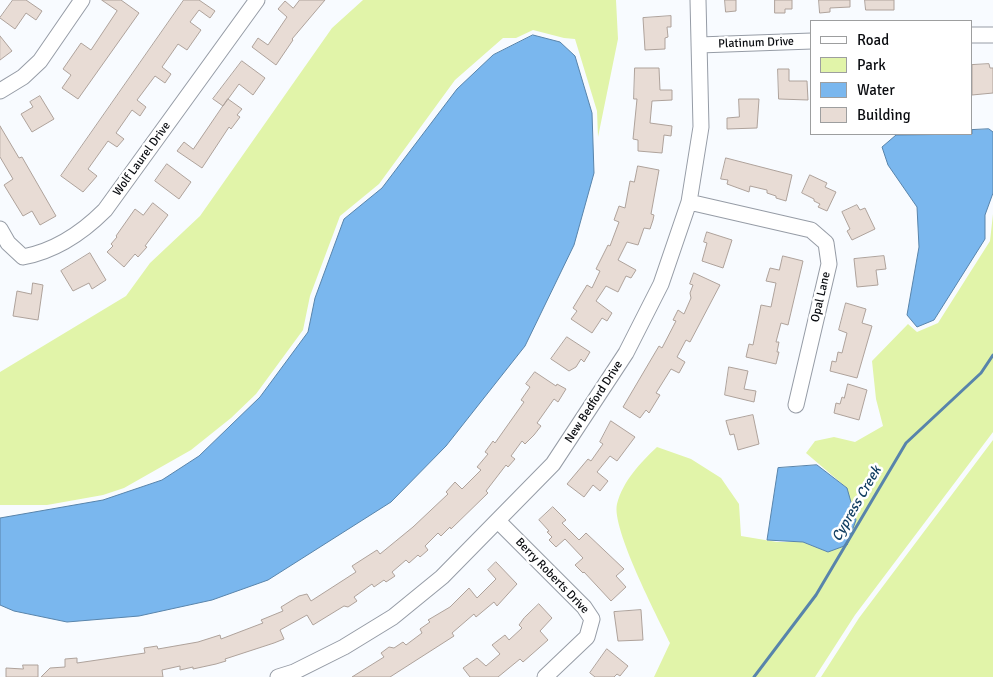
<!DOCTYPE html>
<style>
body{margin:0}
#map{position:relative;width:993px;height:677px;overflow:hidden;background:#f8fbff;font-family:Signika,sans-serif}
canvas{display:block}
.legend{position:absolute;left:810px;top:20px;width:162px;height:115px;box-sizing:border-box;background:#fff;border:1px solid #9d9e9f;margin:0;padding:6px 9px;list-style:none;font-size:15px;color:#0a0c10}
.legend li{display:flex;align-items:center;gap:10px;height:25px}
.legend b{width:25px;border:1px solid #9d9e9f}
</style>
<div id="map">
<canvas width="993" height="677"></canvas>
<ul class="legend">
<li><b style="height:6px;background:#fff"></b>Road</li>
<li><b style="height:14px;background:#e1f4a9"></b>Park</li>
<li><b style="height:14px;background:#7ab7ee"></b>Water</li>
<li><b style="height:14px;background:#e8dcd5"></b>Building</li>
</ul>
</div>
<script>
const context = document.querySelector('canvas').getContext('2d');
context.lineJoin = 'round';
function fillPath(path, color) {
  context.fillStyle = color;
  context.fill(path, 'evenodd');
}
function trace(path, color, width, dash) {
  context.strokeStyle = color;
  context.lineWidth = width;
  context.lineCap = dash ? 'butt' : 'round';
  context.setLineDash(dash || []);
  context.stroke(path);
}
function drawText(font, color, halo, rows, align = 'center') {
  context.font = font + ' Signika,sans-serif';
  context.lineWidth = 5;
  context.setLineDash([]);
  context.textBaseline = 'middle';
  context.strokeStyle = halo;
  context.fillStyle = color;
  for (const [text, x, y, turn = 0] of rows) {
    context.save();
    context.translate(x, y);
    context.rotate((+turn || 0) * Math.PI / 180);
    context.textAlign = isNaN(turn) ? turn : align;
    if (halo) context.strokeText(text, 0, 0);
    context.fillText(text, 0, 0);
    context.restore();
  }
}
fillPath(new Path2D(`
 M363,0H616L618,39L598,137L597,111L575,39L564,38L533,30L516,38H503L455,80L379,184L340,216L310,296L303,330L256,394L231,418L191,450L124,488L103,495L47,505H0V372L126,296L150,263L200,216L332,28Z
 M993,214V432L855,615L815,677H654L670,643C658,618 611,528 617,504C623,481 640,463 657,447L691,459L721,478L739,504L741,536L777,542H803L828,552L847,488L806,453L815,441L834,437L855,442L883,426L876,399L872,361L908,324L917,332L938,323L990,241Z
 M993,440V677H821L859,618Z`), '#e1f4a9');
const water = new Path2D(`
 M533,35L560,42L575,56L592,113L594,173L574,245L525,346L446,446L391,502L268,580L212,600L139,616L67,622L14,611L0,605V518L103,500L162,480L199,456L260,397L308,332L315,298L344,219L382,188L457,89L493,55Z
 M989,129L993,132V193L985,215V239L934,320L917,327L907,315L919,247L917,207L888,165L882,147L896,135L972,134V130Z
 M817,465L847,488L856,520L847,545L828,552L803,542L767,540L778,468Z`);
fillPath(water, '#7ab7ee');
trace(water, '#5884ab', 1);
trace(new Path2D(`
 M754,677L816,595L906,443L981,373L993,355`), '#5884ab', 3);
const building = new Path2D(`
 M13,0H26L42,11L36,20L26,13L15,29L0,18Z
 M102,0H121L139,13L78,99L62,88L71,75L63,69L81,43L91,50L117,11Z
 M184,0H199L215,11L210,18L199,10L190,22L201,30L187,50L178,44L162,67L171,74L165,83L155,76L137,100L146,107L140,116L132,110L116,133L124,139L117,147L108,141L88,169L97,176L83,192L61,176Z
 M300,0H325L292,39L293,40L276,65L252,47L258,38L268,45L287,17L278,9L285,1L293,8Z
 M725,0H736V11L726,12Z
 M775,0H792V9H785V13H775Z
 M819,0H850V7L830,8V12L820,13Z
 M865,0H894V10H866Z
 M671,16V27H667L668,37L665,38V49L645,50L643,18Z
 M0,36L12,51L0,60Z
 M242,61L265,78L253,95L239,84L223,106L213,99Z
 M989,64L990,68H993V93L972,95V65Z
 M635,68H659L660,90H672V100L652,101L650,123L672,126L671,136L664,135L662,153L638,151V140L633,139L637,99H634Z
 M778,69H789V81H807L808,100L779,99Z
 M40,96L54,119L32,132L21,114L33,107L30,102Z
 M228,99L242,109L237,115L240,117L231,129L229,127L202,168L177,151L184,142L193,149Z
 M739,99H759L757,128L727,129V118L739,117Z
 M0,126L19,158L22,157L56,216L40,225L32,211L23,216L4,185L13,179L0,157Z
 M726,158L792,175L786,201L776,198V196L767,193V190L750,186L749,192L727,184L728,180L721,179Z
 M167,164L191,182L179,199L155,181Z
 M638,166L659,170L651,214L654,215L653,220L650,229L644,228L638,245L627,242L618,260L636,270L631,278L626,276L618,292L606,286L596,301L612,313L607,321L602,318L592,333L571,319L577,311L573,308L587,285L592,288L600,271L596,269L608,245L610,246L619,222L614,220L619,206L625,208L630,181L634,182Z
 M810,175L827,183L825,187L836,192L827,211L818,207L820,204L814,201V199L802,193Z
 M153,203L168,215L145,246L147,247L138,257L135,254L124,267L107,252L113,246L111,244L117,237L116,236L135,209L143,215Z
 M857,205L860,210L865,208L875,229L852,240L847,231L850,229L842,212Z
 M707,232L732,240L723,268L702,261L707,243L704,242Z
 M90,253L106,280L92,289L89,283L73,291L61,271Z
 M783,256L803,261L788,325L781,323L776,342H779L777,352H779L776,364L746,357L749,344L753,345L761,305L771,307L776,283L766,281L770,268L779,270Z
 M884,256L886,269L876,270L878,285L857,287L854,259Z
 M694,273L720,285L690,342L686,340L677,357L685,362L679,373L671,369L656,393L660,395L649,413L646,410L640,418L623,407L659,346L662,348L676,321L673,320L678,310L684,314L691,298L690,293L693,285L690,284Z
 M33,283L43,285L38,320L13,316L17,291L31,294Z
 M846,303L866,309L862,323L872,326L857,378L830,371L832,361L836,362L838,352L842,353L847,333L839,330Z
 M567,337L590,352L584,362L581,359L576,367L569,371L551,359Z
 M729,367L748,371L744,389L756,391L754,402L725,395Z
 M535,372L556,386L557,384L566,389L558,402L554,399L537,423L541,426L534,435L525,444L522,441L511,456L515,459L508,467L506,465L486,491L488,493L451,529L450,527L441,536L438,533L425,546L428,550L420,557L418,555L409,563L406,560L392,572L395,576L386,582L384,580L374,587L372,584L354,597L357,601L348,607L344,606L313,625L307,615L280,630L284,639L274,643L225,659L226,661L216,664L193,669V667L180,670V666L162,670L163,677H41L50,668L65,667V659L77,658V663L145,653L144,648L157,646L158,649L198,642L220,635L221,639L263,623L261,620L283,611L281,607L299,596L307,594L311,601L356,572L352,566L377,550L380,554L413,527L448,494L446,492L455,482L462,489L481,470L477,467L488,454L485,452L493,441L495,443L524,402L521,400L530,387L526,384Z
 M848,384L867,390L859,420L834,413L836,403L840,404L842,397L844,398Z
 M753,415L759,444L738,450L734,434L730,435L726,421Z
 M611,421L635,437L617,461L610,456L597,472L608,481L600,491L593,485L584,497L567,484L588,459L591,461L603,444L600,442Z
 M553,507L566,520L562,523L579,540L586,533L624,569L616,576L626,587L611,601L584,572L583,573L575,565L583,558L565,539L556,547L549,540L552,537L547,532L549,531L539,520Z
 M496,562L517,584L497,606L494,602L476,617L474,614L452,633L454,636L390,677H352L384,657L381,653L389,647L394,648L403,642L406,645L422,633L420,629L430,622L428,620L450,607L469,588L477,598L496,579L488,570Z
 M539,604L552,618L540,631L548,640L523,662L520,659L498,677H470L463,668L477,658L486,666L500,654L492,645L505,635L509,640L522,628L519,625L524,618Z
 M641,610L643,640L618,641L614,612Z
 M607,649L628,666L620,676L617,674L614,677H595L590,673Z
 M23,665H38V677H6V668L23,669Z`);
fillPath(building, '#e8dcd5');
trace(building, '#aea29b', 1);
const minor = new Path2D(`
 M972,35H993
 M699,45L812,41
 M0,91L23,77L40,61L82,0
 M689,202L811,230L826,243L829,264L796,405
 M0,229L8,243L23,257C55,251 82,233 105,210L257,0
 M498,521L584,607L592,619L587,637L545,677
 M278,677L294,672L344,647L393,617L442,577L553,464L626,353L661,284L689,202L701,127L698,0`);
trace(minor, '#969ca6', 17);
trace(minor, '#fff', 15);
drawText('12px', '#0a0c10', '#fff', [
 ["Platinum Drive",756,43,-2],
 ["Wolf Laurel Drive",142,159,-54],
 ["Opal Lane",821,297,-77],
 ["New Bedford Drive",594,402,-57],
 ["Berry Roberts Drive",552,576,46]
]);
drawText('italic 14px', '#103d61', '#fff', [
 ["Cypress Creek",857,504,-60]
]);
</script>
